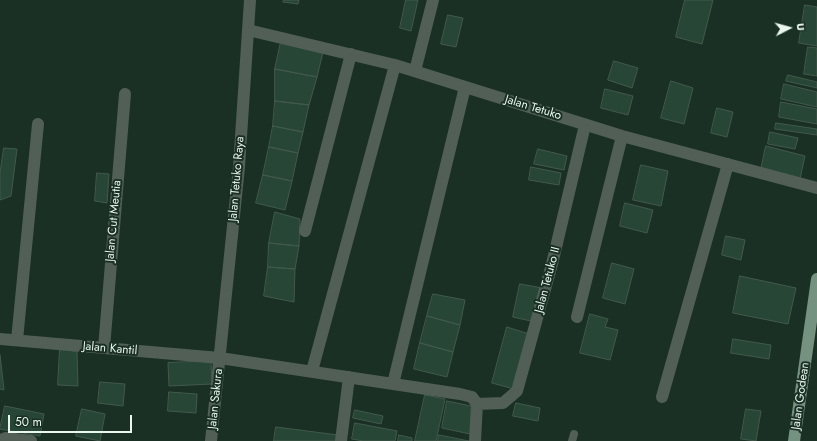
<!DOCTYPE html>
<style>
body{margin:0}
#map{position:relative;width:817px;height:441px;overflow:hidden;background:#1a3024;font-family:Jost,sans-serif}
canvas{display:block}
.north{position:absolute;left:769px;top:8px;width:40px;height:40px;-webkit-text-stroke:3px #1a3024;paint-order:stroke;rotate:84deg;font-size:11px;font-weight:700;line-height:16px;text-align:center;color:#e9f7ee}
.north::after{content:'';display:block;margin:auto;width:14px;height:18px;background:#e9f7ee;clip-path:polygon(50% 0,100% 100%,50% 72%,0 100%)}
.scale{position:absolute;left:8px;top:415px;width:124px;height:18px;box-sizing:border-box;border:2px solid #e9f7ee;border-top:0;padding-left:5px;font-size:12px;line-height:14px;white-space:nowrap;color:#e9f7ee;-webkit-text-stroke:3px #1a3024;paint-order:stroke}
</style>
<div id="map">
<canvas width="817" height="441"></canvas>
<div class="north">U</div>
<div class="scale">50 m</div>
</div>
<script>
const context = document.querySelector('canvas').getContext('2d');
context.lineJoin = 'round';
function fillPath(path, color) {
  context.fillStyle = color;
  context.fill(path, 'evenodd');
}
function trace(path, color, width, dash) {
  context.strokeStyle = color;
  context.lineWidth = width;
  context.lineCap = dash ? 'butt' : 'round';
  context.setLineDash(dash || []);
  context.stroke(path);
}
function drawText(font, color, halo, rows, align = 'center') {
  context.font = font + ' Jost,sans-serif';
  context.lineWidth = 4;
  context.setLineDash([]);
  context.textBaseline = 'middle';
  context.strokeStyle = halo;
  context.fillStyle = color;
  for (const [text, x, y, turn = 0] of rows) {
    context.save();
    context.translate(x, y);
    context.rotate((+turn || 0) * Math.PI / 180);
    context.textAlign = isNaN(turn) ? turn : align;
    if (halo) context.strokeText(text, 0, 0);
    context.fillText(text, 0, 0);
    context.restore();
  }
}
const building = new Path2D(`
 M284,0H299L298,4L283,2Z
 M406,0H418L411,31L400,28Z
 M685,0H713L702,44L676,37Z
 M805,5L817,7V46L799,43Z
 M448,15L463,18L456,47L441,44Z
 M281,42L323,52L317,77L275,69Z
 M808,47L817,48V76L804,74Z
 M614,61L638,68L632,88L608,80Z
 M275,69L317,77L309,105L275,101Z
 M788,75L817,82V88L786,81Z
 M671,81L693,88L684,124L661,118Z
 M784,84L817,92V107L781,99Z
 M605,89L633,96L628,115L601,108Z
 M275,101L309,105L303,132L273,126Z
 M781,102L817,109V124L779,117Z
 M717,108L733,112L727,137L711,133Z
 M776,123L817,129V135L775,129Z
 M273,126L303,132L298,153L269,147Z
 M770,132L798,138L795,149L768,144Z
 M766,146L805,156L800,179L761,170Z
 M269,147L298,153L292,181L263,175Z
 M4,148L17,149L11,196L0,200V173Z
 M538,149L567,156L564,170L534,164Z
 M641,165L668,171L661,206L633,200Z
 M531,167L561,173L559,185L529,180Z
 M97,173L109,174L107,203L95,201Z
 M263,175L292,181L285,210L256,203Z
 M625,203L653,210L647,233L620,226Z
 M275,212L300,219L299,246L269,243Z
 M726,236L745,240L741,260L722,255Z
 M269,243L299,246L295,269L268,267Z
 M612,263L634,269L625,304L603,298Z
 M268,267L295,269L294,302L264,296Z
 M740,276L796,288L788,324L733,313Z
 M520,284L542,288L535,322L513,317Z
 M433,294L465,300L460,325L427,316Z
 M590,314L608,319L605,327L618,330L610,360L580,353Z
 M427,316L460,325L453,352L420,343Z
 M507,327L529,334L514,389L492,383Z
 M733,339L771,345L769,359L731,353Z
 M420,343L453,352L447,377L414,369Z
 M60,348L77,352L78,386L58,385Z
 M0,355L4,390L0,389Z
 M211,361L212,384L169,386L168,363Z
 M100,382L125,384L123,406L98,403Z
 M169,392L197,394L196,413L168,411Z
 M425,395L445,399L436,441H415Z
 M447,401L476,407L470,434L442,428Z
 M516,403L540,408L538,421L513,416Z
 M5,406L44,414L40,436L0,429Z
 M82,409L105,414L100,441L76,436Z
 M746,409L761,411L756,441L741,439Z
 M355,410L383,416L381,424L353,418Z
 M355,423L397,431L395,441H363L352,439Z
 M276,427L338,435L337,441H274Z
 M399,435L412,438V441H398Z
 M439,435L469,441H438Z`);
fillPath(building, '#274635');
trace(building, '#42594c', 1);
trace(new Path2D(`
 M572,441L574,434`), '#515f56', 8);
trace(new Path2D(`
 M248,30L395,65L622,136L817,188
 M415,71L433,0
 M305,231L351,54
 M577,317L622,136
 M0,339L220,358L460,394L472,397L477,404L475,441
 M17,340L38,124
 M104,348L125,94
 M312,371L395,65
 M393,384L465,87
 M662,397L728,164
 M477,404L503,403L517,391L552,264L585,125
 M0,440L6,438L31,441
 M211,441L239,167L250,0
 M341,441L349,377`), '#515f56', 12);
trace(new Path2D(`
 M794,441L817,279`), '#759281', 12);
drawText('12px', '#e9f7ee', '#1a3024', [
 ["Jalan Tetuko",533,108,17],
 ["Jalan Tetuko Raya",237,179,-85],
 ["Jalan Cut Meutia",114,221,-85],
 ["Jalan Tetuko II",548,280,-75],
 ["Jalan Kantil",110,349,5],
 ["Jalan Godean",801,396,-82],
 ["Jalan Sakura",216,399,-84]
]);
</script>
